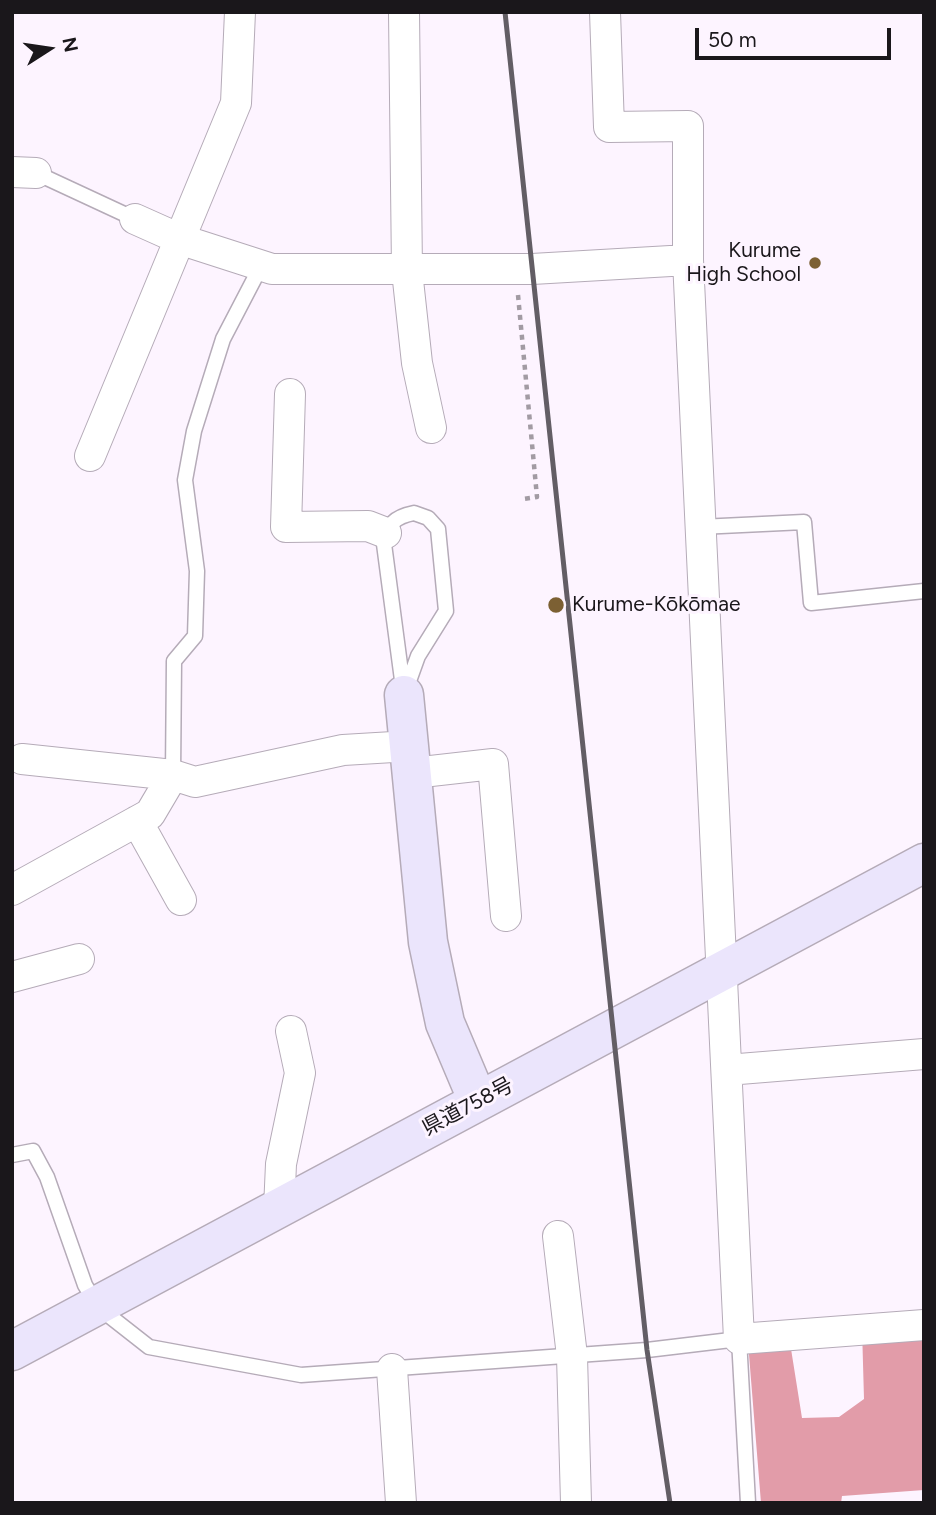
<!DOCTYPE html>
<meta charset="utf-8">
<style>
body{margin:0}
#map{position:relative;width:936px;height:1515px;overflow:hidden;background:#fdf4ff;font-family:Figtree,sans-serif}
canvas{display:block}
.frame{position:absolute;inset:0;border:14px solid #1a171b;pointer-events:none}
.north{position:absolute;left:14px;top:14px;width:70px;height:70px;-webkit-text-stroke:5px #fdf4ff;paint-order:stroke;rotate:78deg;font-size:19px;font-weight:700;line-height:28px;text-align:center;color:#1a171b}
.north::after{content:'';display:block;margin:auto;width:24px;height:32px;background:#1a171b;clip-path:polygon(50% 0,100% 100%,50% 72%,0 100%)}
.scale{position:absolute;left:695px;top:28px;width:196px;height:32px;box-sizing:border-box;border:4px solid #1a171b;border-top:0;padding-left:9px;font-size:21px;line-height:24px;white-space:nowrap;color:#1a171b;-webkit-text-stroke:5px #fdf4ff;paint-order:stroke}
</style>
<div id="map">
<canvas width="936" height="1515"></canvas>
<div class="frame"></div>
<div class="north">N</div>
<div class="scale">50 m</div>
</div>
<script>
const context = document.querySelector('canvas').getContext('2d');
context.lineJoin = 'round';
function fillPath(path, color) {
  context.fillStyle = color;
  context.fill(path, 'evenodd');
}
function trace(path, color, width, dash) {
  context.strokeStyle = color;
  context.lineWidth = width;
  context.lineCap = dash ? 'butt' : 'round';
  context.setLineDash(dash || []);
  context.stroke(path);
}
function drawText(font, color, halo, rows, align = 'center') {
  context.font = font + ' Figtree,"Noto Sans JP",sans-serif';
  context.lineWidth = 6;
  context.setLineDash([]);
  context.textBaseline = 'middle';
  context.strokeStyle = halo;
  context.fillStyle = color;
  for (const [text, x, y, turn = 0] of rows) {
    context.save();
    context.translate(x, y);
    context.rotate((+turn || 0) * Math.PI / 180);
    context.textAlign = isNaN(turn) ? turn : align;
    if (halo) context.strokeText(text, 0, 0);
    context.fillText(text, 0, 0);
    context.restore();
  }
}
fillPath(new Path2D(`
 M924,1326V1490L842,1496L841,1503H761L747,1330H788L802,1418L839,1417L864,1399L862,1328Z`), '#e29ca9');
const lane = new Path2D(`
 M36,173L135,219
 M414,513L428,518L438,529L446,611L418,656L404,695L384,544C388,524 394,517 414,513Z
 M700,527L804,522L811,603L924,591
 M173,775L174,661L195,636L197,571L185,480L194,431L223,339L261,266
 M12,1155L33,1151L47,1177L85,1285L98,1307L149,1347L301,1375L647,1350L739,1339L748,1503`);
const street = new Path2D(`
 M404,12L407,271L417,363L431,428
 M605,12L609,127L688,126V260
 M12,172L36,173
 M135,219L182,240L272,269H532L688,260L739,1339L924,1325
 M290,394L286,527L368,526L386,533
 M90,456L236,103L240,12
 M22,759L173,775
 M413,773L493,764L506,916
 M137,821L181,900
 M12,890L150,814L173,775L195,782L343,750L410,746
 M12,977L79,959
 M727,1070L924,1054
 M279,1209L281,1164L300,1073L291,1031
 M558,1236L572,1356L576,1503
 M392,1369L401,1503`);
const secondary = new Path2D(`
 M404,695L428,942L445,1023L478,1101
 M12,1351L924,863`);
trace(lane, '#b5abb8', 17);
trace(street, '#b5abb8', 32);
trace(secondary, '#b5abb8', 41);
trace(new Path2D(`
 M518,295L537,497L523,499`), '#a29ba3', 4.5, [5, 5]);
trace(lane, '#fff', 14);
trace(street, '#fff', 30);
trace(secondary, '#ebe5fc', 38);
trace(new Path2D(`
 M505,12L647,1350L670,1503`), '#635e65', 5);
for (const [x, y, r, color] of [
 [815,263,7,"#7c6033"],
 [556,605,9,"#7c6033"]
]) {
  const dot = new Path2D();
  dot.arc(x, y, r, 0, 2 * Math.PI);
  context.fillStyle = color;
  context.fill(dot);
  trace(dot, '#fdf4ff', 2.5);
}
drawText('21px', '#1a171b', '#fdf4ff', [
 ["Kurume",801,251],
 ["High School",801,275],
 ["Kurume-Kōkōmae",572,605,"left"]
], 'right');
drawText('21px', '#1a171b', '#fdf4ff', [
 ["県道758号",468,1107,-28]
]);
</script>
